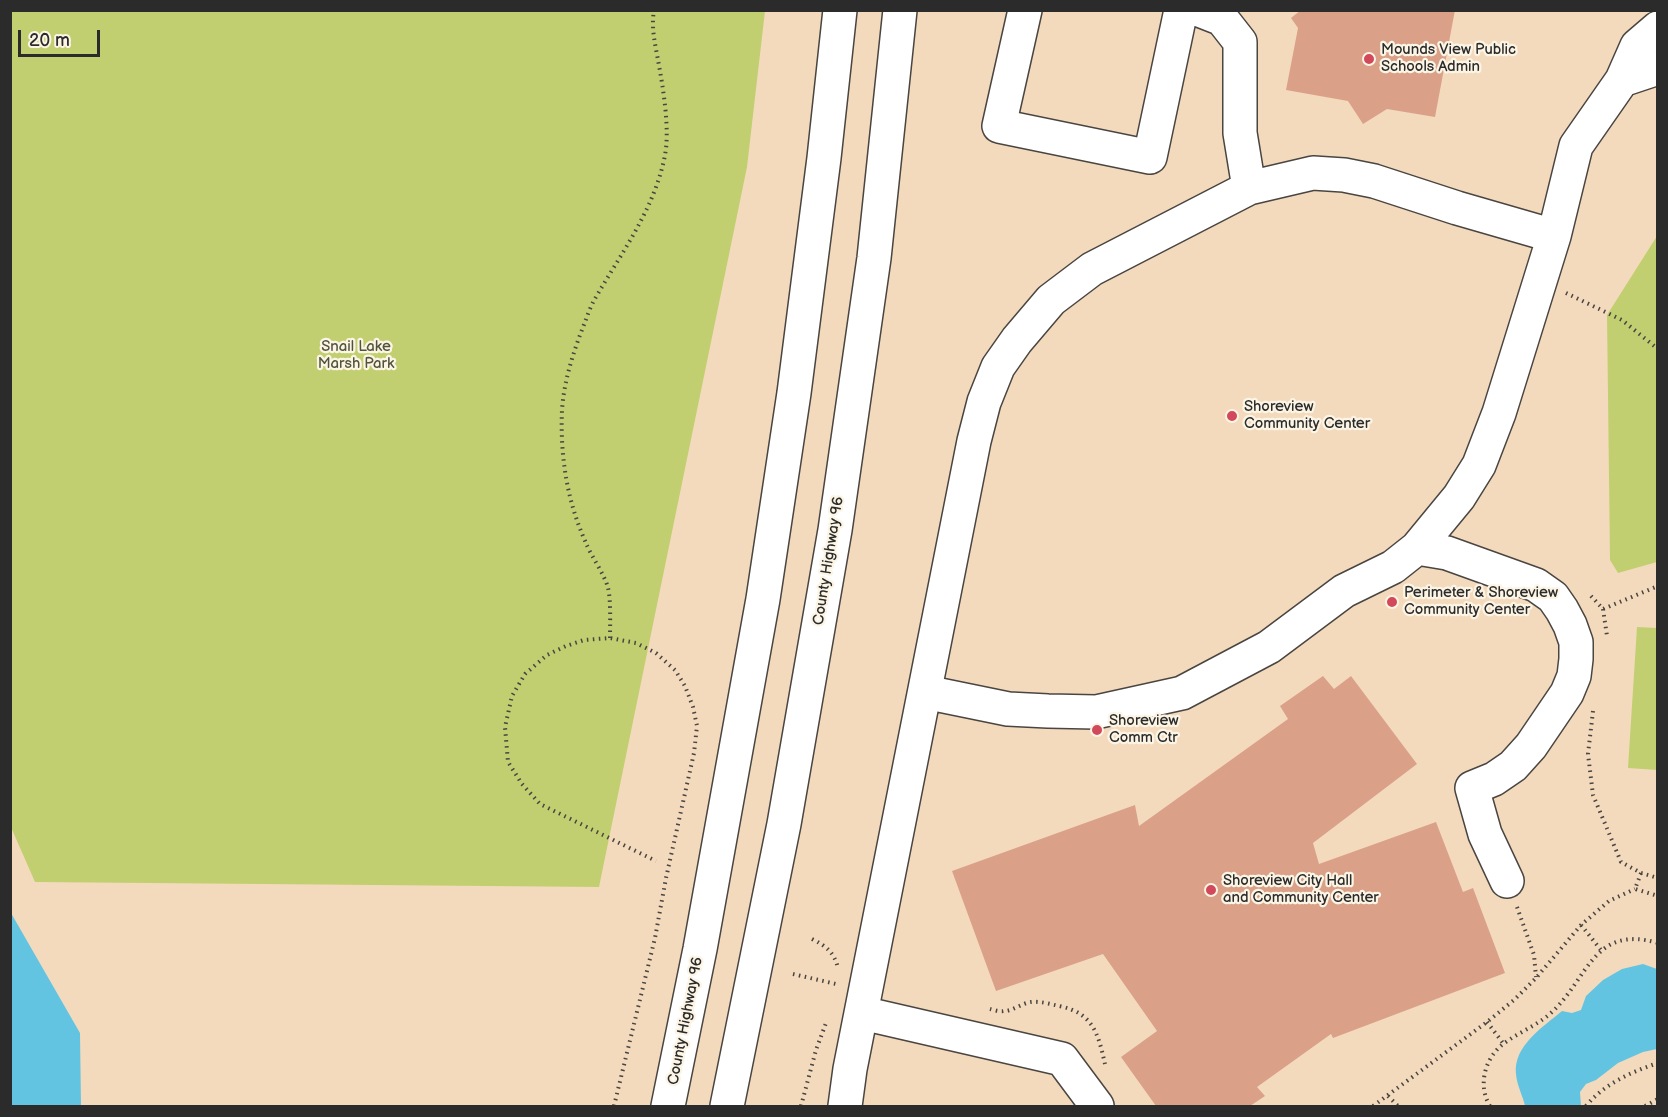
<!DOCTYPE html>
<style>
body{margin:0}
#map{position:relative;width:1668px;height:1117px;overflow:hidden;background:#f4dabd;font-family:"Balsamiq Sans",sans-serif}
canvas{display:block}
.frame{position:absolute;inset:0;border:12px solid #2b2b2b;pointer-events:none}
.scale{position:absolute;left:18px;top:30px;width:82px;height:27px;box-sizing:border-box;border:3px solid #2b2b2b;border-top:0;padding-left:8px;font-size:18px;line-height:21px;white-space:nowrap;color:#2b2b2b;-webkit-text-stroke:4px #fcf5e5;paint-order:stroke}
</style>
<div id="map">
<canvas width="1668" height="1117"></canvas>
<div class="frame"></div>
<div class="scale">20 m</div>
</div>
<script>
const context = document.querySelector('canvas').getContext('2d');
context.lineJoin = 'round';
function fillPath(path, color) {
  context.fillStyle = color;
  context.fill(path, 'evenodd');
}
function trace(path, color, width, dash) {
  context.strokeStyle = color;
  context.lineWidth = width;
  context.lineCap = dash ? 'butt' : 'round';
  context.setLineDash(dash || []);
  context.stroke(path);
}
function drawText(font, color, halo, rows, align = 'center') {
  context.font = font + ' "Balsamiq Sans",sans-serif';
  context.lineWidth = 4.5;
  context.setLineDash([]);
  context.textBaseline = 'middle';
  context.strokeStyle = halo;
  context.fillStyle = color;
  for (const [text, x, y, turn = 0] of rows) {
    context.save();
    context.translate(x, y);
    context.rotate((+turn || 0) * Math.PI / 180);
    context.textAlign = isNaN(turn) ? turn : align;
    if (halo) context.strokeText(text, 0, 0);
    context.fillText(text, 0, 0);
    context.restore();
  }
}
fillPath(new Path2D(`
 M10,11H765L747,167L599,887L35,882L10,825Z
 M1657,236V562L1618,573L1610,560L1607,315Z
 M1637,627L1657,628V770L1628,768Z`), '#c2cf70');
fillPath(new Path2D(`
 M11,913L80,1033L81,1106H11Z
 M1643,964L1657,969V1049L1643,1052L1618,1063L1596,1080L1586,1084L1580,1092L1581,1106H1525C1523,1096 1517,1086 1516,1074C1513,1046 1543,1027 1562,1011L1572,1013L1581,1010L1586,996L1603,980L1622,969Z`), '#63c4e1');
fillPath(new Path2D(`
 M1301,10H1455L1435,117L1387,109L1363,124L1348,101L1286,90L1298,28L1291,18Z
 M1323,676L1334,689L1351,676L1417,764L1313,843L1319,864L1436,822L1463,892L1473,888L1505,973L1333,1038L1331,1034L1257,1087L1265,1096L1250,1106H1156L1121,1057L1157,1031L1103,954L996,991L952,871L1135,805L1139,826L1288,719L1280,706Z`), '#daa188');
const minor = new Path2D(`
 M1025,10L999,126L1150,157L1181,10
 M1199,10L1222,19L1240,42V133L1249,188
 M1622,80L1658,68
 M1417,548L1447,553L1536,585L1553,597L1562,610L1570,625L1576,642V659L1574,676L1567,693L1531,746L1513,766L1494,779L1472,788L1485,834L1507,881
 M925,692L1008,709L1048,711L1096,712L1182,693L1269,647L1344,591L1393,567L1417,548L1459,497L1479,465L1499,413L1554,236L1576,146L1622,80L1637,46L1658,28
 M862,1013L1062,1059L1097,1106
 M845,1106L850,1069L974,441L984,402L998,367L1017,340L1051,300L1092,269L1249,188L1313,173L1344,175L1374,181L1457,208L1554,236`);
const major = new Path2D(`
 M668,1106L700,949L763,599L794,393L824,158L840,10
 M727,1106L784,824L835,530L874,258L900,10`);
trace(minor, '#494541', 36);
trace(major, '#494541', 36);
trace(new Path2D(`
 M1566,293L1622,320L1658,349
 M1591,596L1603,609L1658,586
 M1603,609L1607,636
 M610,638C610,625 611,599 608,588C605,575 591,556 586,543C567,501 560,456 562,410C564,380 574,350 585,322C588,314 591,305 596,297C622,252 655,208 665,155C670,129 663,87 658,60C655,43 651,28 654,10
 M1593,711L1588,754L1593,795L1621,862L1641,873L1658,878
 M1641,873L1635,889L1658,896
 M1517,907L1534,955L1536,977
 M1581,925L1601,950
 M812,939C826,946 834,952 838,968
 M793,974L836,984
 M990,1009C994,1010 1000,1012 1004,1011C1013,1011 1022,1003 1031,1002C1040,1001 1050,1004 1059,1006C1093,1013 1098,1033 1105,1064
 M1487,1022L1503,1043
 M1388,1096L1398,1106
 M614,1106L655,938L666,878L694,753L697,726L693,707L685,686L675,670L656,653L636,643L610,638L584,640L566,646L547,655L525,674L512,696L505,727L508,762L522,784L540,804L656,861
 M801,1106L816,1050L826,1023
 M1373,1106L1487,1022L1514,1000L1536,978L1581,925L1609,901L1635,889
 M1490,1106C1477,1085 1485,1056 1506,1042C1521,1031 1538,1025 1552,1012C1588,979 1593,924 1658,943
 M1586,1106C1604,1084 1631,1072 1658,1063
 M1645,1106L1658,1099`), '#494541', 4, [1.5, 4.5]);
trace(minor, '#fff', 33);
trace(major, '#fff', 33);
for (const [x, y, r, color] of [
 [1369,59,6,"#d1495b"],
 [1232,416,6,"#d1495b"],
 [1392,602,6,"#d1495b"],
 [1097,730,6,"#d1495b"],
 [1211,890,6,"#d1495b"]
]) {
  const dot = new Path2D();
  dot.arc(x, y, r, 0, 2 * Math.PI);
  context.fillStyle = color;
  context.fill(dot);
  trace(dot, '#fcf5e5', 2);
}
drawText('15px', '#2b2b2b', '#fcf5e5', [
 ["Mounds View Public",1381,50],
 ["Schools Admin",1381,67],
 ["Shoreview",1244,407],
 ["Community Center",1244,424],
 ["Perimeter & Shoreview",1404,593],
 ["Community Center",1404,610],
 ["Shoreview",1109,721],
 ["Comm Ctr",1109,738],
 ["Shoreview City Hall",1223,881],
 ["and Community Center",1223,898]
], 'left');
drawText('15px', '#51543c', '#fcf5e5', [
 ["Snail Lake",356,347],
 ["Marsh Park",356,364]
]);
drawText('15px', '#2b2b2b', '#fcf5e5', [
 ["County Highway 96",829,561,-81],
 ["County Highway 96",686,1021,-79]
]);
</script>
